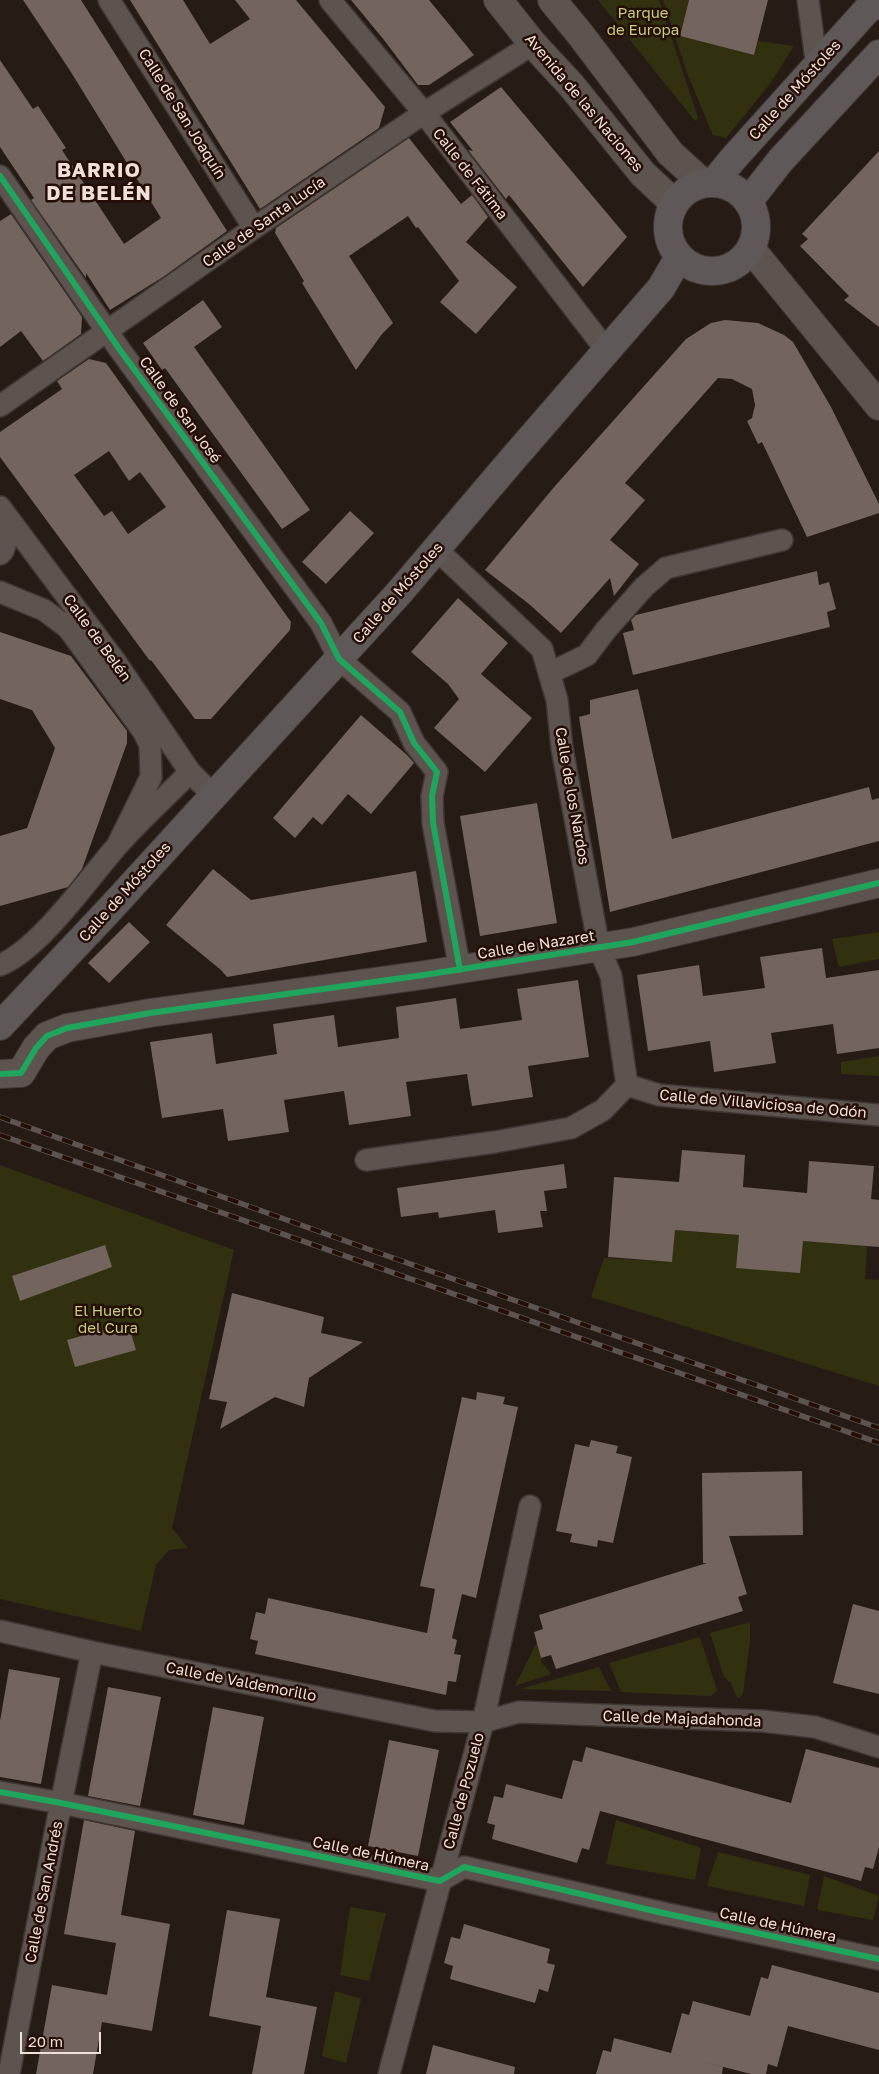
<!DOCTYPE html>
<meta charset="utf-8">
<style>
body{margin:0}
#map{position:relative;width:879px;height:2074px;overflow:hidden;background:#271b16;font-family:"Golos Text",sans-serif}
canvas{display:block}
.scale{position:absolute;left:20px;top:2032px;width:81px;height:22px;box-sizing:border-box;border:2px solid #f0e0da;border-top:0;padding-left:6px;font-size:15px;line-height:18px;white-space:nowrap;color:#f0e0da;-webkit-text-stroke:4px #240e06;paint-order:stroke}
</style>
<div id="map">
<canvas width="879" height="2074"></canvas>
<div class="scale">20 m</div>
</div>
<script>
const context = document.querySelector('canvas').getContext('2d');
context.lineJoin = 'round';
function fillPath(path, color) {
  context.fillStyle = color;
  context.fill(path, 'evenodd');
}
function trace(path, color, width, dash) {
  context.strokeStyle = color;
  context.lineWidth = width;
  context.lineCap = dash ? 'butt' : 'round';
  context.setLineDash(dash || []);
  context.stroke(path);
}
function drawText(font, color, halo, rows, align = 'center') {
  context.font = font + ' "Golos Text",sans-serif';
  context.lineWidth = 5;
  context.setLineDash([]);
  context.textBaseline = 'middle';
  context.strokeStyle = halo;
  context.fillStyle = color;
  for (const [text, x, y, turn = 0] of rows) {
    context.save();
    context.translate(x, y);
    context.rotate((+turn || 0) * Math.PI / 180);
    context.textAlign = isNaN(turn) ? turn : align;
    if (halo) context.strokeText(text, 0, 0);
    context.fillText(text, 0, 0);
    context.restore();
  }
}
fillPath(new Path2D(`
 M598,0H659L698,118L695,121Z
 M663,0H689L680,36L754,55L758,41L794,46L770,84L726,138L713,135L687,73Z
 M879,932V959L839,967L832,939Z
 M879,1056V1076L841,1074V1062Z
 M0,1165L234,1250L172,1528L188,1548L169,1550L156,1565L141,1631L0,1599Z
 M675,1230L739,1235L736,1267L803,1241L867,1246L865,1279L879,1280V1386L591,1297L604,1258L672,1262Z
 M750,1622V1642L743,1693L740,1698H737L731,1683L724,1677L710,1633Z
 M700,1637L717,1690L711,1696L621,1692L609,1663Z
 M537,1642L542,1663L551,1674L515,1686Z
 M599,1667L611,1691L520,1689Z
 M616,1820L701,1848L695,1880L606,1864Z
 M718,1852L810,1875L804,1906L707,1886Z
 M824,1876L879,1896L873,1920L817,1910Z
 M350,1907L386,1913L369,1981L340,1975Z
 M335,1991L361,1999L346,2063L322,2056Z`), '#313110');
fillPath(new Path2D(`
 M23,0H81L227,231L163,277L110,310L86,273V278L31,200L34,198L0,147V60L33,109L38,106L66,148L62,150L124,244L161,218L69,69Z
 M130,0H183L210,44L250,19L235,0H296L385,107L379,128L260,209Z
 M351,0H429L474,55L429,85H418L384,40Z
 M689,0H768L754,55L680,36Z
 M501,87L627,237L583,287L509,195L506,199L468,150L473,151L450,122Z
 M409,138L461,204L472,195L488,217L466,242L517,287L476,334L440,302L459,281L418,227L416,228L408,216L349,256L393,323L382,334L356,370L302,283L304,281L275,233L276,228Z
 M879,151V327L844,300L849,296L800,246L808,239L802,234Z
 M11,214L82,317L81,334L43,361L21,331L0,347V221Z
 M203,300L222,327L194,347L310,510L282,529L165,368L162,370L143,343Z
 M725,320L758,323L784,335L793,342L831,407L879,504V513L807,537L762,442L758,444L747,421L752,418L755,405L752,389L732,379L718,378L625,483L645,500L610,540L639,564L614,596L610,578L561,633L529,604L485,570L555,486L686,339L711,323Z
 M89,359L106,363L291,622L290,630L211,719H195L151,660L150,661L0,457V432L62,389L57,381ZM109,451L129,481L140,472L166,507L128,534L112,511L104,516L74,475Z
 M350,511L374,533L326,584L302,562Z
 M817,571L819,585L829,582L836,609L827,612L830,627L633,675L623,633L634,630L631,620L636,615Z
 M458,598L508,643L481,674L532,718L485,772L434,728L459,699L448,684L411,652Z
 M0,632L71,656L127,731V743L82,869L68,887L0,906V836L27,828L55,748L32,710L0,699Z
 M638,689L672,839L869,787L872,800L879,798V841L610,912L579,717L590,714V700Z
 M361,715L407,755L414,763L371,814L348,794L322,825L313,817L295,838L273,818Z
 M537,803L557,923L480,936L460,816Z
 M213,869L251,900L416,871L427,942L227,977L221,970L166,925Z
 M129,922L150,942L109,983L88,963Z
 M822,948L826,978L879,970V1048L837,1054L833,1024L771,1033L776,1063L714,1072L710,1041L648,1051L637,975L699,965L703,996L765,988L760,957Z
 M578,980L589,1057L528,1066L533,1097L472,1106L467,1074L406,1082L411,1116L349,1125L344,1091L284,1100L289,1132L228,1141L223,1109L162,1118L150,1042L212,1033L216,1064L277,1054L273,1024L334,1015L338,1047L399,1038L396,1007L456,998L460,1029L522,1020L517,989Z
 M682,1150L745,1155L743,1187L807,1193L809,1161L874,1166L871,1199L879,1200V1247L803,1241L800,1273L736,1268L739,1235L675,1230L672,1262L608,1257L614,1177L679,1182Z
 M564,1164L567,1188L544,1191L547,1211H540L543,1227L498,1233L495,1210L439,1218L438,1212L401,1217L397,1188Z
 M105,1245L112,1267L20,1301L12,1276Z
 M232,1293L324,1317L321,1333L363,1342L309,1378L304,1407L275,1397L220,1429L227,1402L209,1399Z
 M128,1323L136,1350L75,1367L67,1340Z
 M477,1392L505,1397L503,1404L518,1407L476,1598L462,1594L452,1638L457,1640L454,1654L461,1655L456,1682L448,1681L446,1695L255,1654L258,1641L250,1639L256,1612L265,1614L268,1598L427,1633L435,1589L420,1586L462,1397L476,1400Z
 M591,1440L618,1446L616,1453L632,1457L613,1543L598,1540L597,1547L570,1542L572,1534L556,1531L575,1444L589,1447Z
 M802,1471L803,1535L729,1536L747,1594L738,1597L743,1611L556,1669L551,1655L541,1658L534,1632L543,1629L539,1615L707,1563H703L702,1473Z
 M853,1604L879,1611V1694L833,1683Z
 M9,1669L60,1678L41,1784L0,1777V1721Z
 M108,1687L161,1697L140,1806L88,1796Z
 M213,1707L264,1717L244,1825L193,1815Z
 M389,1740L439,1750L418,1856L368,1846Z
 M586,1747L791,1803L806,1749L879,1768V1847L873,1869L865,1867L861,1881L600,1811L589,1850L582,1848L577,1863L492,1839L495,1825L487,1823L494,1796L503,1798L506,1784L562,1799L573,1760L582,1762Z
 M84,1820L135,1831L121,1915L170,1924L152,2031L102,2022L93,2074H36L52,1985L107,1995L116,1943L64,1934Z
 M227,1910L280,1919L266,1997L317,2007L304,2074H252L261,2026L209,2016Z
 M464,1924L550,1949L547,1963L555,1965L548,1992L539,1989L535,2003L450,1979L453,1966L444,1963L451,1937L460,1939Z
 M772,1965L879,1993V2050L788,2026L777,2067L768,2064L766,2074H751L700,2061L723,2067L722,2074H596L603,2050L611,2052L614,2038L671,2053L682,2013L689,2015L693,2001L750,2016L761,1977L768,1979Z
 M433,2045L515,2067L514,2074H426Z`), '#73645e');
const minor = new Path2D(`
 M109,0L254,228
 M330,0L424,113L607,351
 M808,0L817,67
 M0,176L120,350L321,623L339,659L400,712L414,743L437,772L432,796L433,823L460,970
 M0,406L254,228L424,113L533,44
 M0,507L115,661L190,772L213,795
 M436,549L542,649L557,700L562,748L599,948L611,976L627,1085
 M0,554L3,551L12,523
 M0,592L44,610L68,628L143,731L150,745L151,777L118,844
 M550,673L587,655L605,631L644,587L666,568L782,540
 M0,965C40,949 88,879 117,846C140,820 166,797 190,772
 M627,1085L659,1095L879,1115
 M366,1160L495,1142L571,1128L603,1110L627,1085
 M0,1631L92,1652L435,1721L483,1722L519,1712L762,1721L815,1727L879,1747
 M0,1792L61,1803L440,1881L464,1867L663,1913L879,1959
 M9,2074L56,1828L92,1652
 M389,2074L483,1722L530,1506`);
const tertiary = new Path2D(`
 M0,1074L21,1073L36,1048L47,1036L67,1028L150,1013L424,975L633,942L879,883`);
const secondary = new Path2D(`
 M498,0L533,44L571,85L643,174L674,203
 M552,0L580,34L670,153L703,183
 M751,249L879,406`);
const primary = new Path2D(`
 M714,182L732,160L866,11L879,1
 M668 227a44 44 0 1 1 88 0a44 44 0 1 1-88 0Z
 M748,202L780,161L879,54
 M0,1026L111,908L398,594L511,461L661,288L679,257`);
trace(minor, '#403633', 24);
trace(tertiary, '#403633', 30);
trace(secondary, '#403633', 30);
trace(primary, '#403633', 30);
trace(minor, '#5d5450', 21);
trace(tertiary, '#5d5450', 28);
trace(secondary, '#5d5450', 28);
trace(primary, '#5e5958', 28);
const rail = new Path2D(`
 M0,1117L379,1253L879,1428
 M0,1135L879,1443`);
trace(rail, '#5d5451', 5.5);
trace(rail, '#240e06', 4, [11]);
trace(new Path2D(`
 M0,176L120,350L321,623L339,659L400,712L414,743L437,772L432,796L433,823L460,970
 M0,1074L21,1073L36,1048L47,1036L67,1028L150,1013L424,975L633,942L879,883
 M0,1792L61,1803L440,1881L464,1867L663,1913L879,1959`), '#20a55d', 6);
drawText('15px', '#c7cd80', '#240e06', [
 ["Parque",643,13],
 ["de Europa",643,30],
 ["El Huerto",108,1311],
 ["del Cura",108,1328]
]);
drawText('15px', '#f0e0da', '#240e06', [
 ["Calle de Móstoles",795,90,-48],
 ["Avenida de las Naciones",584,103,50],
 ["Calle de San Joaquín",182,114,58],
 ["Calle de Fátima",470,174,52],
 ["Calle de Santa Lucía",264,222,-35],
 ["Calle de San José",180,410,54],
 ["Calle de Móstoles",398,593,-49],
 ["Calle de Belén",97,638,54],
 ["Calle de los Nardos",572,796,80],
 ["Calle de Móstoles",125,892,-48],
 ["Calle de Nazaret",536,945,-9],
 ["Calle de Villaviciosa de Odón",763,1104,5],
 ["Calle de Valdemorillo",241,1682,11],
 ["Calle de Majadahonda",682,1719,2],
 ["Calle de Pozuelo",464,1791,-75],
 ["Calle de Húmera",371,1854,12],
 ["Calle de San Andrés",44,1892,-79],
 ["Calle de Húmera",778,1925,12]
]);
context.letterSpacing = '1px';
drawText('bold 20px', '#f0e0da', '#240e06', [
 ["BARRIO",99,171],
 ["DE BELÉN",99,194]
]);
context.letterSpacing = '0px';
</script>
